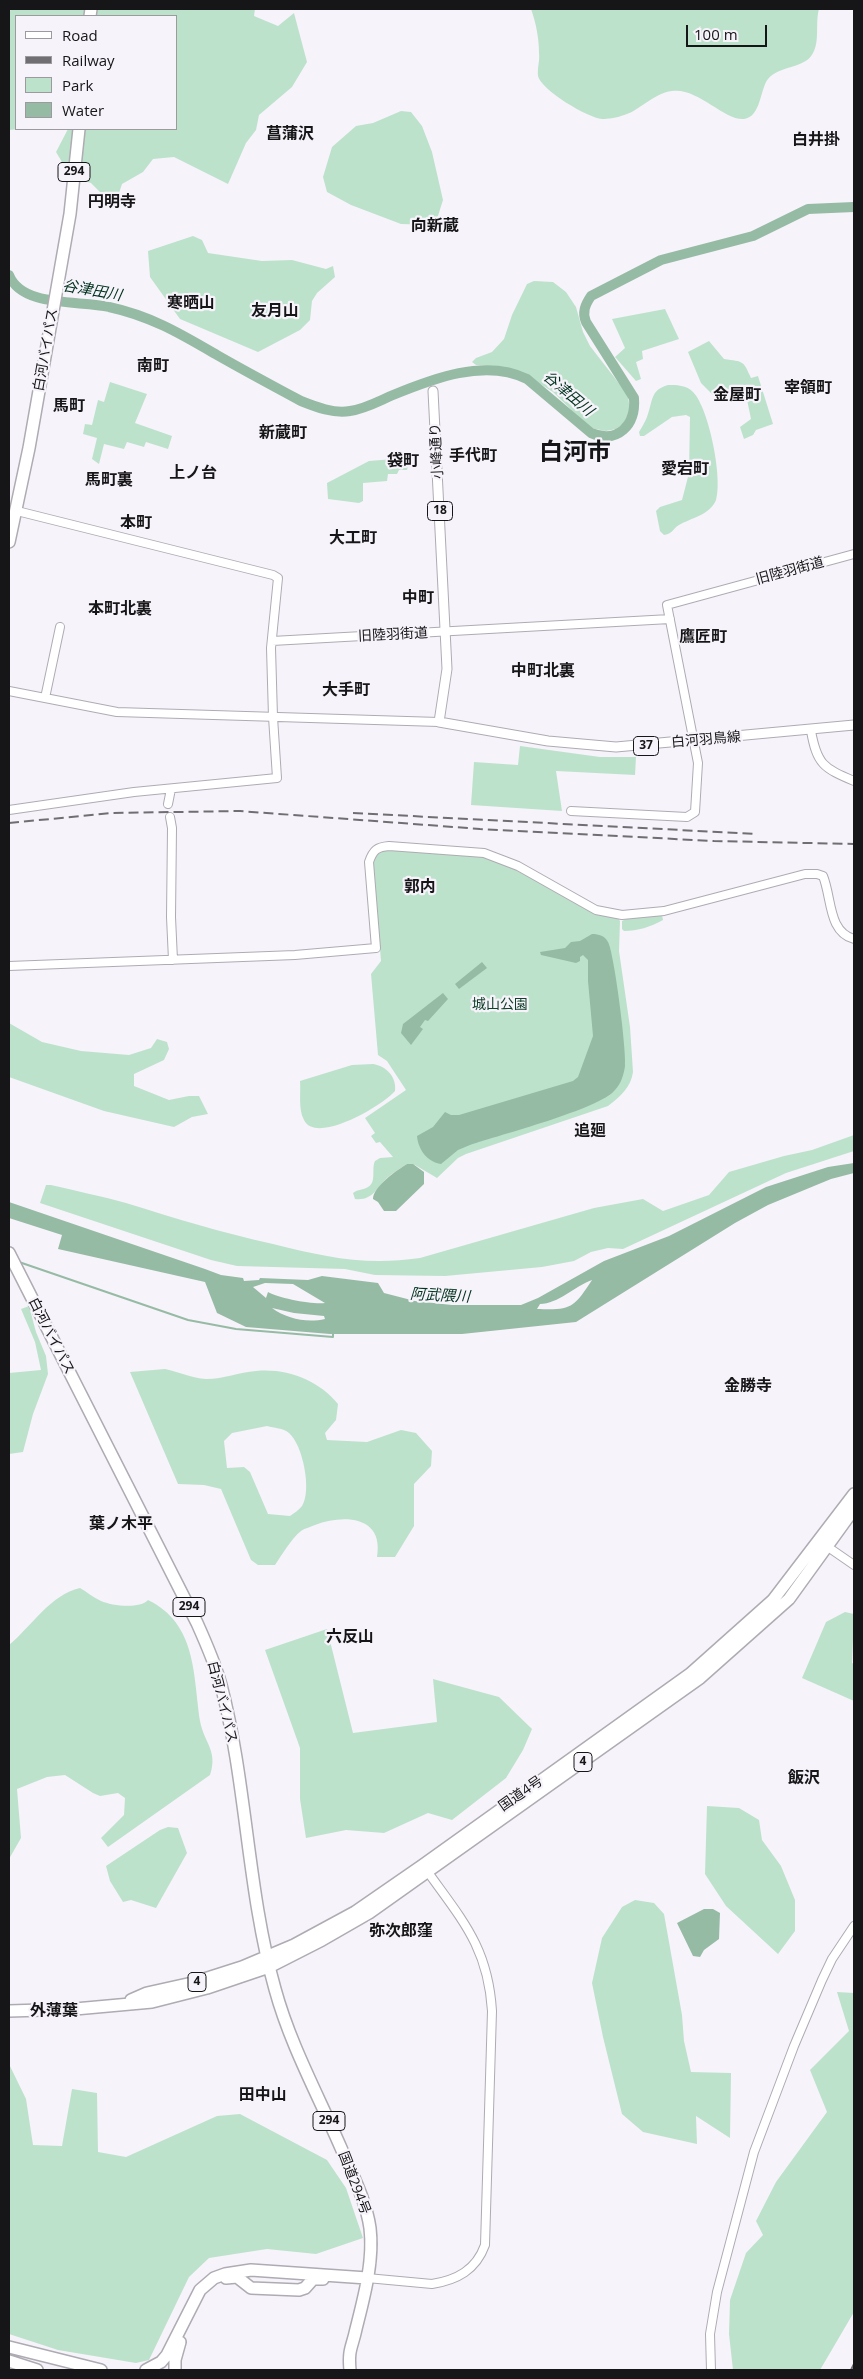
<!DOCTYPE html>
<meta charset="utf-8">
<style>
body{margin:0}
#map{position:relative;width:863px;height:2379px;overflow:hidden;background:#f7f3fa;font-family:"Open Sans",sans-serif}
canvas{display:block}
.frame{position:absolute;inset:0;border:10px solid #161517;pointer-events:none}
.legend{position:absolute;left:15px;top:15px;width:162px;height:115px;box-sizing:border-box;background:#f7f3fa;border:1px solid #9d9a9f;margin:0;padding:6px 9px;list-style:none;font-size:15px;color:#161517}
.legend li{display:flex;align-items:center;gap:10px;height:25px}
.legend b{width:25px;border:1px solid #9d9a9f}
.scale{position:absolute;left:686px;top:25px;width:81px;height:22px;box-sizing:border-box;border:2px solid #161517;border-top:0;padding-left:6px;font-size:15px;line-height:18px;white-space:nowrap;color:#161517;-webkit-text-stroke:4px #f7f3fa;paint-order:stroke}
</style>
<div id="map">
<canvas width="863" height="2379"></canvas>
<div class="frame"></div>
<ul class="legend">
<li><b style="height:6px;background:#fff"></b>Road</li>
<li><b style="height:6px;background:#706e72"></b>Railway</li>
<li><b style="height:14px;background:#bde2cc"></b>Park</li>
<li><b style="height:14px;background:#96bba5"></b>Water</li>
</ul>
<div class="scale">100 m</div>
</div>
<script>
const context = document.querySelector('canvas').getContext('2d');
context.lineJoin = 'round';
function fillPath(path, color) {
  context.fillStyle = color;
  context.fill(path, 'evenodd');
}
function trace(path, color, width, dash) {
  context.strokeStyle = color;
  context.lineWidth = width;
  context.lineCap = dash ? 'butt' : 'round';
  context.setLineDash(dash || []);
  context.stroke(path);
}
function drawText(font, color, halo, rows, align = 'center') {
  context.font = font + ' "Open Sans","Noto Sans JP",sans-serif';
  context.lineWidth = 4.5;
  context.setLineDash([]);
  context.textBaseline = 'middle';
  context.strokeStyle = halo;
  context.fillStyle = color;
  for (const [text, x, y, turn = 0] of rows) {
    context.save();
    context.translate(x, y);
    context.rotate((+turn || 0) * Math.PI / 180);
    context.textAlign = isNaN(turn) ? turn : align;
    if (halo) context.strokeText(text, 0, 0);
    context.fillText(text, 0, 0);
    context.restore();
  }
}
fillPath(new Path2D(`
 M13,9H255L254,16L278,26L294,13L307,62L292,87L259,115L256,130L246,143L228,184L174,157L153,159L143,172L122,184L118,196L105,197L91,183L71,177L56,152L68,129H176V16H16V129H20L9,130V11Z
 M531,9H819C815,23 820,41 813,53C805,69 780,65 768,79C760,89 761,117 744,119C725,121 697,87 672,91C653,93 639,112 621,116C616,118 608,119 602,119C588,118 541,90 538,76C537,68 540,61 539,53C539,38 536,23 531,9Z
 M401,111L411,112L422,126L432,152L443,200L437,219L431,225L401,224L351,205L327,192L323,177L332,147L356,126L373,123Z
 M193,236L202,240L208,253L262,261L292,260L326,269L333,266L335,277L317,293L312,301L310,320L300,330L258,352L180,319L150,277L148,251Z
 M534,281L553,282L566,292L576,307L583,332L590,346L628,395L630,412L623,424L616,429L606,431L590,428L553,392L529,377L502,367L476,365L472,362L476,358L492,352L504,339L512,315L527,284Z
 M665,309L679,339L642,351L643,359L636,362L641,379L636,381L615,357L625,348L612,319Z
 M709,341L724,359C744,362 743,360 751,378L758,376L773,424L756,430L753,435L744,439L740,427L751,419L744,385L715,397L701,383L688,352Z
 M110,382L147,394L135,423L172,436L168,449L146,442L144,447L127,442L124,449L104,444L99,464L92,459L97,438L83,434L85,424L92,425L98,400L104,402Z
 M668,385C676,385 687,385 693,392C709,408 723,479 716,500C710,515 691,518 679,525C672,529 674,533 664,535L660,531L656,511L660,507L682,500L689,473L690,417L686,415L672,417L644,436H640L639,432C642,427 645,422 647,417C653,401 650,390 668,385Z
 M418,457V465L408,466L407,470H399L397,474H388L387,481L363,483V501L359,503L328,499L327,483L369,461Z
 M520,746L600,757H636L635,775L556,771L562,811L471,805L474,762L518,765Z
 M391,848C431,852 474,849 511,866C545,880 580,914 617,917L620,921L619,951L630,1027L633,1072C631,1087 620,1097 608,1106L466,1154L458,1158L437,1178L415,1165L407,1164C400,1168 393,1173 387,1178C376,1189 372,1201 355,1199L353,1193C358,1189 363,1190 368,1187C377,1182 371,1169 375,1161L380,1158L393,1157L380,1142L376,1143L371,1136L375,1133L365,1118L406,1090L387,1061L378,1055L371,974L381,961L373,863L378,852Z
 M662,915L663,920C650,927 638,931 624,931L622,929V921L626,919Z
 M9,1023L42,1042L81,1051L129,1055L151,1048L157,1039L167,1042L169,1049L164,1060L134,1074V1086L169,1100L189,1096H199L208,1114L192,1117L174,1127L104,1111L9,1077Z
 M373,1064C386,1066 397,1077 395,1091C382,1106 316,1145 304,1120C298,1109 301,1093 300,1081L352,1065Z
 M854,1135V1151L786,1173L623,1249L608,1248L591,1252L574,1261L542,1267L445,1276L375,1275L345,1269L237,1266L211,1260L40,1203L46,1185H51C76,1191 101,1196 126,1203C174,1218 223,1233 273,1244C325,1257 365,1266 420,1258L594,1208L643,1199L663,1211L709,1195L729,1172L784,1156L812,1150Z
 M29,1306L36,1332L46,1356L48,1374L33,1414L23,1452L9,1454V1373L41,1370L35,1342L21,1309Z
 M165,1369C179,1372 192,1378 206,1379C224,1379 239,1372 256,1371C288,1368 318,1380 338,1404L336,1420L325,1433L327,1440L367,1442L401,1430L416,1433L432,1451L431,1466L414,1484V1526L395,1557H377C384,1516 344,1514 315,1525C311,1527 305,1528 301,1531C291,1539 282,1555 275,1565H258L251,1560L221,1489L204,1485L178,1484L130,1372ZM267,1426C274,1428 283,1428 289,1433C303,1445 312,1491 302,1506C299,1510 294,1513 290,1516L268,1514L250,1472L244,1467L227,1468L224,1441L232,1433Z
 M80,1588C87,1592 94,1598 101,1601C112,1606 140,1609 148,1600C197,1624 193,1675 200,1721C204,1743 218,1750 210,1775L108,1847L101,1838L124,1815L125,1798L118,1793L100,1796L93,1793L65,1775L47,1777L17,1789L21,1838L9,1859V1645C31,1627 51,1594 80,1588Z
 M845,1612L854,1614L852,1663L854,1664V1701L802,1678L826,1622Z
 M327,1629L353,1733L437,1722L433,1679L499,1697L532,1729L523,1750L506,1778L452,1820L428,1813L384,1833L346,1830L306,1838L300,1799V1748L265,1650Z
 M707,1806L739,1808L759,1820L762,1840L781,1866L795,1900V1931L778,1954L726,1906L705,1874Z
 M168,1827L178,1828L187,1853L156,1908L131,1900L123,1902L110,1881L106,1866L160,1830Z
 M635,1900L654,1903L664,1914L682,2015L684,2041L691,2072L731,2073L730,2138L696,2116L697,2144L643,2132L622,2114L603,2037L592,1983L602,1938L622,1907Z
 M837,1992L854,1993V2312L820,2370H733L729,2334L730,2300L746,2253L763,2235L756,2221L776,2182L827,2112L810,2070L849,2031Z
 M9,2064L26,2099L33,2145L62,2146L72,2089L97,2093L98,2152L126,2157L217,2116L240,2114L327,2160L346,2188L363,2238L316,2254L267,2249L209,2258L189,2277L149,2360L136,2363L58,2350L9,2334Z`), '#bde2cc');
fillPath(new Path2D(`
 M592,934C599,934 605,936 608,942C614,952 627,1052 625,1066C624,1074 621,1084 615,1090C600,1109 499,1135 470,1145L458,1150L441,1164C427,1162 418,1149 417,1136L433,1127L445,1112L451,1115H459L573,1081L578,1077L593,1036L588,981V960L583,955L580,957V961L576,963L541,955L540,952L565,948L571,942L580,941Z
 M482,962L487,968L459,989L455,984Z
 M443,993L448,999L428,1021L425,1020L420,1027L423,1029L411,1045L401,1033L403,1024Z
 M854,1163V1173L831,1179L768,1205L735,1223L576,1322L462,1334H330L246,1327L217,1313L205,1282L58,1249L62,1235L9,1218V1202L205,1269L221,1275L243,1278L244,1281L259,1280L260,1278L308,1280L322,1276L378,1283L384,1293L415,1301L452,1305H521L538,1298L604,1261L669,1236L766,1187L828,1167ZM592,1280C573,1309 571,1310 537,1309L540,1304C558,1304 575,1286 592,1280ZM265,1283L293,1284L325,1303C314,1305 278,1298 268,1292L266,1298L253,1287ZM272,1308L294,1313L324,1316L325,1319C307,1323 287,1319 272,1308Z
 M407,1164H413L424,1172V1184L396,1211H384L378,1202L373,1199C373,1187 397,1170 407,1164Z
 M704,1909H713L720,1913L719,1939L704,1950L700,1957L693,1956L677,1923Z`), '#96bba5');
trace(new Path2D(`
 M19,1262L188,1320L236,1329L333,1337V1333`), '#96bba5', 2);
trace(new Path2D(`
 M9,275C22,308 80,300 109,307C151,316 181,334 217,355C245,371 273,386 301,401C316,407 334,414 350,411C365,409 379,401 393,395C432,379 485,358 527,379L591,433C618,444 636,425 634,398L586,322C582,312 585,305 591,296L661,260L753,236L808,209L854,207`), '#96bba5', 10);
const minor = new Path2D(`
 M272,641L670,619
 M9,691L117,712L439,722
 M45,698L60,627
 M811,731C817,764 823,768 854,781
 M168,804L171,789
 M9,810L134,792L277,778L273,717L271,648L278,578L273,575L17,511
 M571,811L687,817L695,812L698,763L667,605L854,554
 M170,817L172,828L171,917L173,960
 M9,966L295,955L376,948L369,862C373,850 377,847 389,846L484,853L518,866L596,910L622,915L664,911L805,874H817L823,876C832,898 828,932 854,939
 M825,1545L854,1565
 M367,2278L432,2284C457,2280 476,2270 485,2245L492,2011C488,1946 461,1919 425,1868
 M711,2370L710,2334L717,2292L754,2152L794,2046L822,1980L832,1959L854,1926`);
const major = new Path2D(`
 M433,391L447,669L439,722L548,741L616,747L854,725`);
const highway = new Path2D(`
 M90,16L91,9
 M9,542L29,448L70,214L79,129
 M9,1253L197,1623C206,1643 215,1663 221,1685C247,1784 247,1890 275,1989C290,2044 318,2095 341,2148C352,2174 366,2200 370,2228C374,2261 364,2297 356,2329C352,2348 348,2349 350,2370
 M131,2000L147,1993L192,1983L242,1967L294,1945L355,1912L423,1865L690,1674L773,1600L854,1494
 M9,2011L75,2009L152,2002L207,1988L269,1967L322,1940L369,1913L700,1678L789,1599L854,1509
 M226,2278L237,2277L251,2288L299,2290L305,2288L313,2279H323
 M9,2347L101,2370
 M9,2361L37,2370
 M146,2370L161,2362L167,2355L200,2290L214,2278L225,2274L251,2270L367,2278
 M175,2370V2360L180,2342`);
trace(minor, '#afabb3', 10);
trace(major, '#afabb3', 11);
trace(highway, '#afabb3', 14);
trace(minor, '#fff', 8);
trace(major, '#fff', 9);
trace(highway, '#fff', 11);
trace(new Path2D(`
 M353,813L757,834
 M9,823L112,813L240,811L480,829L714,841L854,844
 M851,2370L854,2364`), '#706e72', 2, [10, 5]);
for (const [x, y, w] of [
 [74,172,32],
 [440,511,25],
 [646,746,25],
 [189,1607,32],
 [583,1762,18],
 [197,1982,18],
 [329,2121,32]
]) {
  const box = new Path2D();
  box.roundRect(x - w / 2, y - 9.5, w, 19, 4);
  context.fillStyle = '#f7f3fa';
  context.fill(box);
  trace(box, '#161517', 1);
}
drawText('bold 12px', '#161517', null, [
 ["294",74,172],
 ["18",440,511],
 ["37",646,746],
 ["294",189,1607],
 ["4",583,1762],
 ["4",197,1982],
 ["294",329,2121]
]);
drawText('14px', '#161517', '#f7f3fa', [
 ["白河バイパス",46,350,-80],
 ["小峰通り",437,451,-93],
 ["旧陸羽街道",790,571,-15],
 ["旧陸羽街道",393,635,-3],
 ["白河羽鳥線",706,740,-5],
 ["白河バイパス",51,1336,63],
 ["白河バイパス",222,1702,76],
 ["国道4号",521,1794,-35],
 ["国道294号",354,2183,69]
]);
drawText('14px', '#11402a', '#f7f3fa', [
 ["城山公園",500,1005]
]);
drawText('italic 15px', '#01331e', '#f7f3fa', [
 ["谷津田川",92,291,10],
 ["谷津田川",568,394,40],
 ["阿武隈川",440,1296,3]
]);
drawText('bold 16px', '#161517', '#f7f3fa', [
 ["菖蒲沢",290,134],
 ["白井掛",816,140],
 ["円明寺",112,202],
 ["向新蔵",435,226],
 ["寒晒山",191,303],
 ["友月山",275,311],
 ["南町",153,366],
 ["宰領町",808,388],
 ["金屋町",737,395],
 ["馬町",69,406],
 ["新蔵町",283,433],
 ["手代町",473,456],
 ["袋町",403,461],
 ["愛宕町",685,469],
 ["上ノ台",193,473],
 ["馬町裏",109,480],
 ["本町",136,523],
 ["大工町",353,538],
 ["中町",418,598],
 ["本町北裏",120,609],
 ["鷹匠町",703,637],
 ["中町北裏",543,671],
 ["大手町",346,690],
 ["郭内",420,887],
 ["追廻",590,1131],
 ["金勝寺",748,1386],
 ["葉ノ木平",121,1524],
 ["六反山",350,1637],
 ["飯沢",804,1778],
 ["弥次郎窪",401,1931],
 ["外薄葉",54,2011],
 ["田中山",263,2095]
]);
drawText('bold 24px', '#161517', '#f7f3fa', [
 ["白河市",575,453]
]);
</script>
